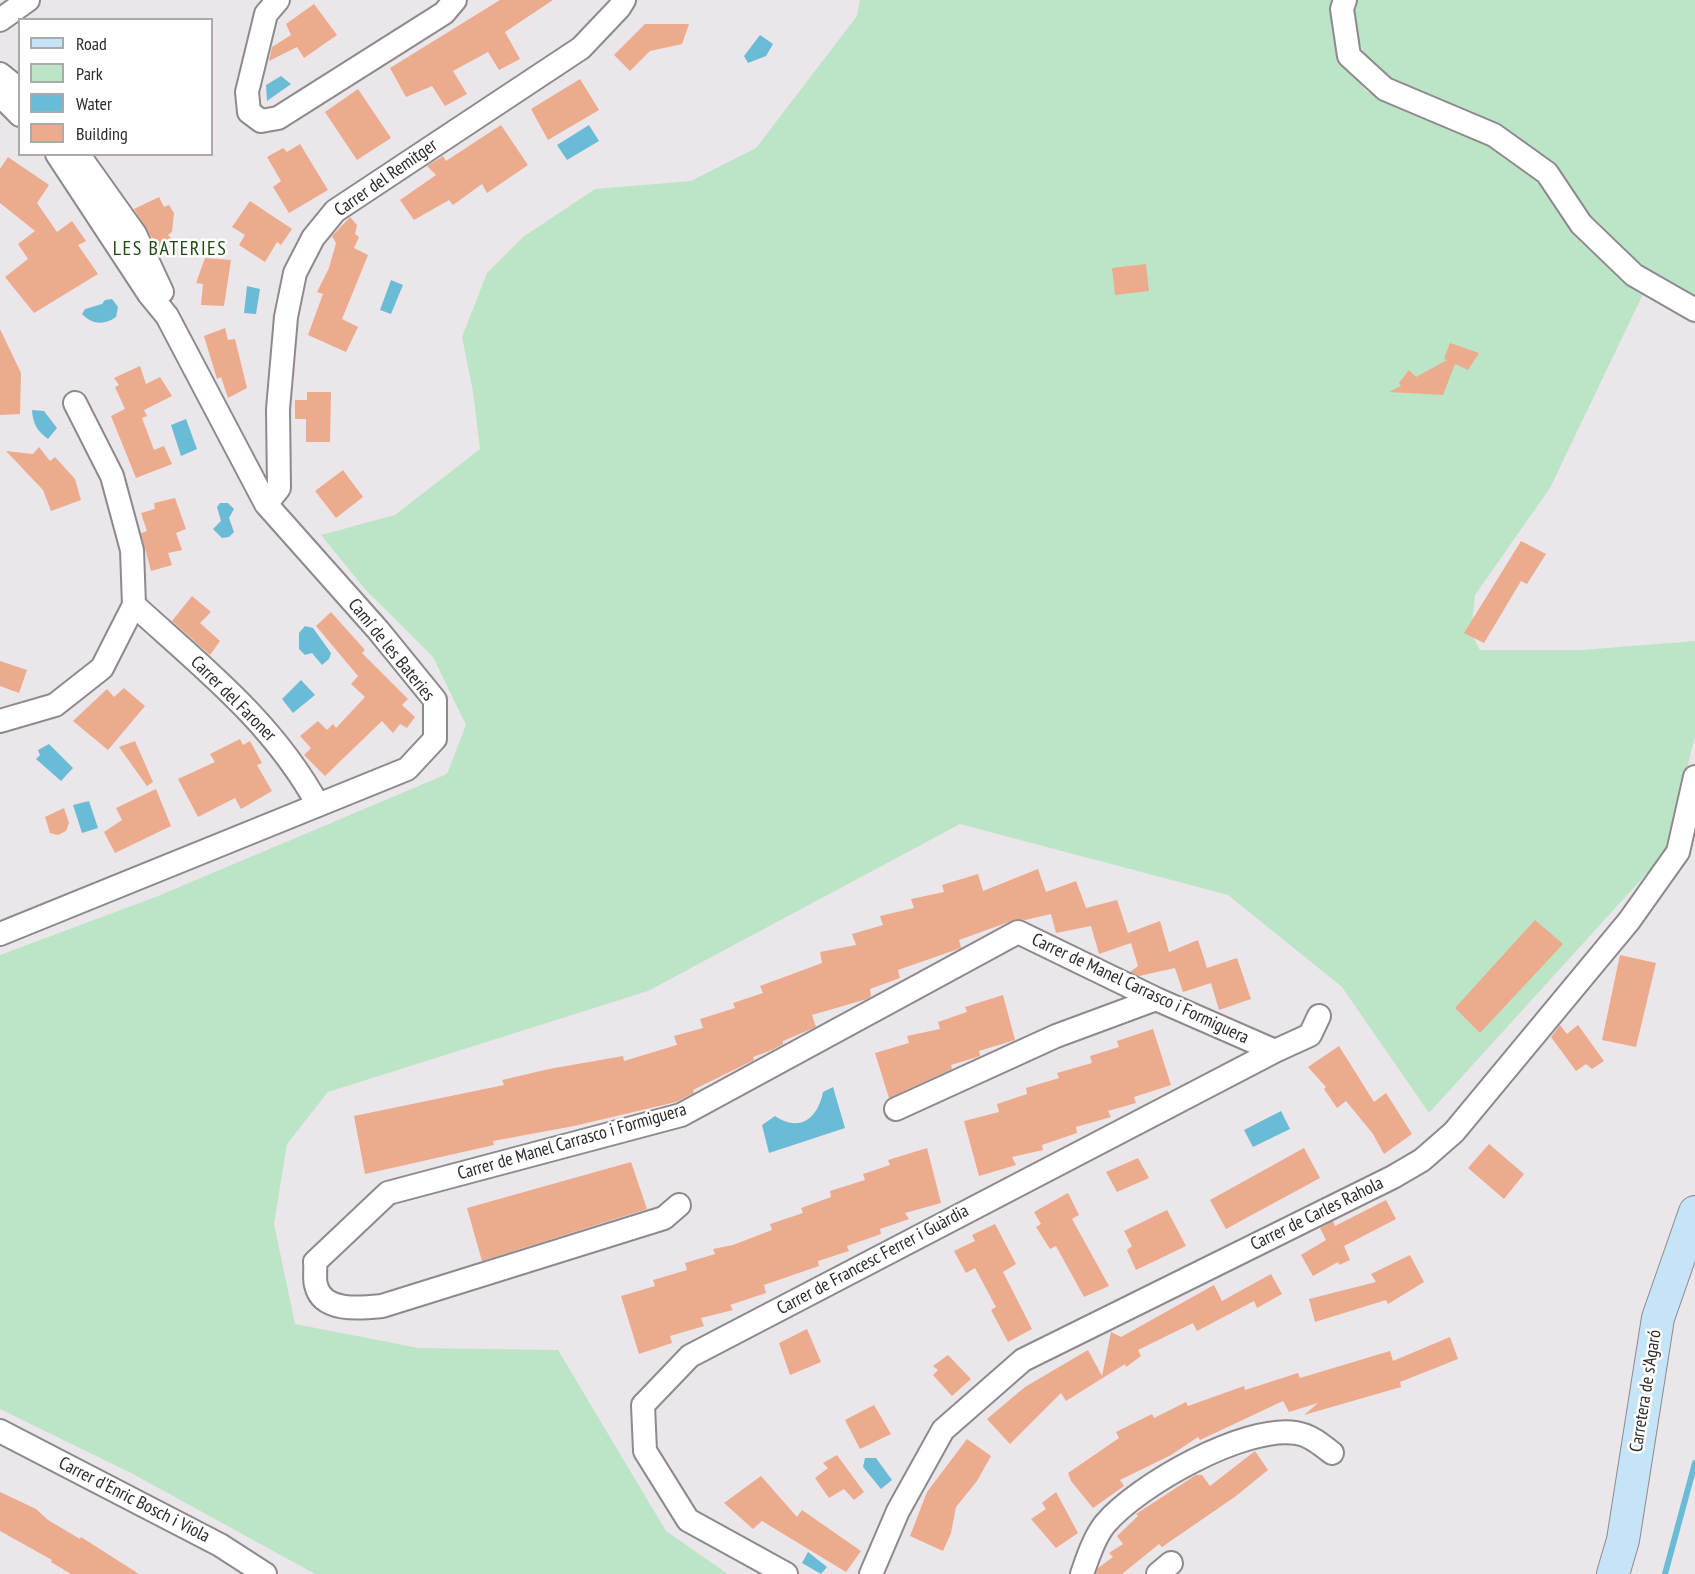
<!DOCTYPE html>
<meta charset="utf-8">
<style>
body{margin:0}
#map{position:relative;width:1695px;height:1574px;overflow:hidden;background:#ebe6ea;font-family:"PT Sans Narrow",sans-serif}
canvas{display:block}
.legend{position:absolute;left:18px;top:18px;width:195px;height:138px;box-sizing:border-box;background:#fff;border:2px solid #aaa;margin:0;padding:8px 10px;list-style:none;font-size:18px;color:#2b2a2b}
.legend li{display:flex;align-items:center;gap:12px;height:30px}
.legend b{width:30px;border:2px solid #aaa}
</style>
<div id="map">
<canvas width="1695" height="1574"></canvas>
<ul class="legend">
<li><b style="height:8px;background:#c6e4f8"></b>Road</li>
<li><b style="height:16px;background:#bce5c7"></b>Park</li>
<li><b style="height:16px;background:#6abbd5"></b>Water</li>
<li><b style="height:16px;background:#ecab8c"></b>Building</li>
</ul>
</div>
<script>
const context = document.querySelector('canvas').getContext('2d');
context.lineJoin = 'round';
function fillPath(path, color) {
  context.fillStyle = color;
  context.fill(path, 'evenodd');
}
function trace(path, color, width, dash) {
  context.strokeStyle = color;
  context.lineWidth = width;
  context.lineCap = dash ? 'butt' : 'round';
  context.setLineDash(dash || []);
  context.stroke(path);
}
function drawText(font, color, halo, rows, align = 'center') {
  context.font = font + ' "PT Sans Narrow",sans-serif';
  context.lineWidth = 5;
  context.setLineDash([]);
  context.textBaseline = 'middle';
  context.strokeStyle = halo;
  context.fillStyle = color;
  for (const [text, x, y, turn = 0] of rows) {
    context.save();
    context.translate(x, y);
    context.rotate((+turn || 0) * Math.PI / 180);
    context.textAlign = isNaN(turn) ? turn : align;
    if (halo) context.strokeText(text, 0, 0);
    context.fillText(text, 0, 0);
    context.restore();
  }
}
fillPath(new Path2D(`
 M860,0H1339L1347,68L1366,91L1410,114L1478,136L1531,170L1587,246L1645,290L1550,488L1475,595L1471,633L1480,650H1581L1695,641V736L1667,851L1429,1113L1342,987L1228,895L960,824L648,991L328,1092L287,1144L274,1224L295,1324L419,1348L558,1350L666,1531L728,1574H315L133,1474L0,1409V955L158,896L447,774L466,725L433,657L365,589L321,535L395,515L480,449L473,392L462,337L487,273L523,237L595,189L691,181L756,148L857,16Z
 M1356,0H1695V301L1634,264L1595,230L1566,185L1387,83L1364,54L1353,24Z`), '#bce5c7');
fillPath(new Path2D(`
 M760,35L773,44L766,56L748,63L744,56Z
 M281,76L291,84L267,101L266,85Z
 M589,125L599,141L567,160L557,145Z
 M391,280L403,285L391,314L380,310Z
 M247,286L260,289L256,314L244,313Z
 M112,299L118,307L116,317C105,325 92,325 82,314L85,309L102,304L105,300Z
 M32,410L44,411L57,428L48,439C37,431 33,424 32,410Z
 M186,419L197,449L181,456L171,425Z
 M220,503H228L234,509L229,518L234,532L229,537L222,538L213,529L221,521L217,507Z
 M305,626L313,628L331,653L329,659L322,665L312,653L305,655L299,649V633Z
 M301,680L315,695L293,713L282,699Z
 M49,744L73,768L61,781L36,759L40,755L38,750Z
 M89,801L98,828L82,833L73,805Z
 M833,1087L845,1128L769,1153L762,1125L775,1116C800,1133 818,1118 823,1092Z
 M1281,1111L1290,1129L1253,1147L1244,1130Z
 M865,1458H876L892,1480L881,1489L863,1467Z
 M808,1552L827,1567L821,1574L802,1563Z`), '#6abbd5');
trace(new Path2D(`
 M1665,1574L1695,1463`), '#6abbd5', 6);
fillPath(new Path2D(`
 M500,0H553L505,32L520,59L499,70L488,52L453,71L467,94L445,106L432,86L406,97L390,68Z
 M314,4L337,35L304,58L297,47L269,61L272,47L291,35L286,24Z
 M645,24H689L682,44L650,51L630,71L614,55Z
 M580,79L599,110L548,140L531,109Z
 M358,89L391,138L357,160L325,112Z
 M501,125L528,165L487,193L482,184L453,205L449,200L414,220L400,200L436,175L427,166L443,156L446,161Z
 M300,144L328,190L289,213L273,187L281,181L267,157L283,148L287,152Z
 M8,157L49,185L37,203L57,232L72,221L86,241L78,245L98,274L34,313L5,277L28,259L18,244L35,231L0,203V169Z
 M159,197L164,207L169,205L174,213L172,232L168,235L174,241L160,251L134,209Z
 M250,201L292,229L281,245L277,242L265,262L239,245L245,235L232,227Z
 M350,217L357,225L355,234L359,237L354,248L368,255L342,319L358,327L346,352L308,335L323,294L317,292L329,268L336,243L332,236Z
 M205,258L231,260L224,306L201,305L203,284L196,283Z
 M1146,264L1149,291L1115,295L1112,268Z
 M225,328L228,340L235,339L247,388L228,398L221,377L217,379L204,336Z
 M0,329L21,373L20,414L0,415Z
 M1450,343L1479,353L1468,370L1455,364L1443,395L1389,392L1401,386L1399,383L1409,370L1416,377L1447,360L1444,359Z
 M140,366L146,384L160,377L172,396L144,410L147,416L142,418L154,450L164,446L172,464L136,478L111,416L125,409L115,387L119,385L114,378Z
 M307,392H331L330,442H306V419H295V400H307Z
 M39,447L50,461L55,457L75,479L81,500L51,511L43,490L6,451L33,454Z
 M343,470L363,497L336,518L315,491Z
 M175,498L186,529L176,533L182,550L168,553L172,565L151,571L141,533L147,531L141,513L155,509L154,503Z
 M1521,541L1546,554L1527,584L1521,581L1484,643L1464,633Z
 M192,596L211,612L200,623L220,641L210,655L172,621Z
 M331,612L365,650L362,653L408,699L402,705L415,717L407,728L400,724L393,733L382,721L325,776L304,755L311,748L300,736L318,721L327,730L333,724L336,728L365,697L351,684L358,676L316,626Z
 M0,661L27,670L19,693L0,686Z
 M124,688L145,706L108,750L73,721L107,689L114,697Z
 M240,739L243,745L250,741L262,763L257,765L272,791L241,809L235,798L198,817L178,779L215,762L210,754Z
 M135,741L153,782L147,786L119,747Z
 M156,789L171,826L115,853L104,832L122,820L116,808Z
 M64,808L69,823L66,831L58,835L50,833L45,817Z
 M1038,869L1046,892L1076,881L1086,908L1117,900L1128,933L1160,921L1169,952L1198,940L1207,968L1237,958L1251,999L1219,1010L1211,983L1183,992L1175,968L1139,976L1130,972L1138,966L1131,943L1099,954L1091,926L1056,933L1051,914L1025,920L1017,919L959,940L961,948L898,970L900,978L870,989L871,996L867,999L812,1015L816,1027L783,1041V1044L772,1050L753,1057L754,1060L693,1090L694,1093L676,1102L574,1126L493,1141L494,1145L365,1174L354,1116L504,1085L502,1080L549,1069L623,1056L624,1061L677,1045L674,1036L703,1028L700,1019L735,1008L733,1003L763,993L760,986L822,963L820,952L856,945L852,934L883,925L880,916L914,908L911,899L944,892L942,885L978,874L983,891Z
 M1535,920L1563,944L1480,1033L1455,1008Z
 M1620,955L1656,963L1636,1047L1602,1040Z
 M1003,995L1015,1040L979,1051L980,1056L951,1065L952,1069L889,1098L875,1053L909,1043L907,1036L940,1029L938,1022L967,1012L965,1007Z
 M1560,1025L1567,1034L1578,1025L1604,1061L1592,1069L1586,1064L1576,1071L1551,1037Z
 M1153,1029L1171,1085L1134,1097L1136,1103L1108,1111L1111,1117L1076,1127L1077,1133L1042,1145L1043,1150L1012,1157L1016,1165L979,1176L964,1121L999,1112L997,1104L1027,1094L1026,1088L1059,1078L1057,1073L1092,1063L1090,1056L1119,1047L1117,1041Z
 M1339,1046L1374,1102L1386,1093L1412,1134L1384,1154L1373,1134L1346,1101L1337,1108L1324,1089L1326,1087L1308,1067Z
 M1489,1144L1524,1174L1504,1199L1468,1168Z
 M927,1148L941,1203L905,1213L909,1219L880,1229L881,1234L847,1246L849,1251L818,1261L819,1266L764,1285L766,1293L730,1305L733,1310L701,1318L704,1326L670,1336L672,1343L639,1354L621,1296L655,1286L653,1280L687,1270L685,1263L715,1254L713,1249L733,1245L772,1230L770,1224L803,1213L801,1208L831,1197L830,1191L865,1180L863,1174L890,1165L888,1160Z
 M1304,1148L1320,1178L1226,1229L1210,1200Z
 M1138,1158L1149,1178L1117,1192L1106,1172Z
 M631,1162L647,1209L482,1261L467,1208Z
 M1068,1193L1079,1215L1072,1219L1109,1286L1084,1297L1056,1246L1050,1249L1036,1227L1041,1224L1034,1212Z
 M1386,1200L1396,1219L1344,1246L1350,1260L1339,1265L1338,1262L1313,1276L1301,1255L1326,1240L1320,1228L1333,1221L1335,1226Z
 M1167,1210L1186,1246L1136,1270L1127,1250L1132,1246L1124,1231Z
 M995,1224L1016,1264L1003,1272L1032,1329L1008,1342L991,1310L996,1307L975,1268L966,1273L954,1251L975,1241L972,1235Z
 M1410,1255L1424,1282L1388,1304L1386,1300L1315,1322L1309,1299L1376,1282L1371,1274Z
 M1271,1274L1282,1294L1257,1308L1254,1301L1197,1331L1193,1323L1138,1350L1141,1356L1126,1367L1125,1364L1066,1401L1061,1393L1010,1444L987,1419L1025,1387L1088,1350L1102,1376L1111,1332L1121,1337L1214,1285L1222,1301Z
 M807,1329L821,1362L790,1375L779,1343Z
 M1450,1337L1458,1359L1400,1382L1401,1387L1304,1415L1318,1403L1289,1412L1283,1401L1200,1440L1198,1437L1171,1455L1120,1480L1124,1486L1093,1508L1071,1481L1068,1473L1119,1438L1116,1432L1152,1414L1154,1418L1186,1402L1188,1406L1244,1386L1245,1390L1298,1373L1300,1378L1390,1351L1393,1361Z
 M948,1355L971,1379L952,1396L933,1375L938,1370L933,1366Z
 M874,1405L891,1434L860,1449L845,1420Z
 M967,1439L991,1456L977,1481L956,1507L951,1533L943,1551L910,1536L927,1492Z
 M1255,1451L1268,1470L1236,1496L1162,1547L1159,1544L1122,1574H1096L1098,1568L1113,1557L1109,1553L1123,1544L1117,1536L1138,1516L1136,1514L1196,1475H1202L1210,1486Z
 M837,1455L864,1492L854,1500L844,1489L829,1498L815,1478L828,1468L823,1463Z
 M761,1476L797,1517L802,1510L861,1551L846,1572L762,1521L753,1529L724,1503Z
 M0,1492L36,1509L48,1520L80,1539L81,1537L139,1574H71L51,1562L52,1560L0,1531Z
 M1056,1492L1078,1533L1056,1548L1031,1519L1046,1509L1042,1503Z`), '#ecab8c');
const street = new Path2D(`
 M278,0L266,14L247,92L249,112L261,121L278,118L444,13L455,0
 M1345,0L1342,9L1349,56L1385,89L1494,135L1547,173L1581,224L1634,275L1695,310
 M0,20L28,0
 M0,74L20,90
 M0,95L20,115
 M78,154L135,234L162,292
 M266,504L279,488L278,409L286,317L295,273L313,238L335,211L581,48L619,8L624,0
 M134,605C202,667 273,722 318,805
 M0,721L55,705L102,668L134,605L132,550L112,476L75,403
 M0,934L407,769L435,739V700L378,630L266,504L167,316L149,294L57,154
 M896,1109L1056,1036L1156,999
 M679,1205L664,1218L382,1306C362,1308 322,1313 316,1285C314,1278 316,1269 315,1262L388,1193L681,1115L1018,932L1156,999L1275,1051
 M0,1431L220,1545L265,1574
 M786,1574L688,1520L645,1451L643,1405L690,1356L1275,1051L1310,1035L1319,1016
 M871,1574L898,1511L943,1430L1023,1360L1393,1177L1422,1160L1454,1132L1629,921L1678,852L1695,777
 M1082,1574C1088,1557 1094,1538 1105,1524C1138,1485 1244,1425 1296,1433C1310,1435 1322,1445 1332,1453
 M1158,1574L1171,1563`);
const secondary = new Path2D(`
 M1613,1574L1623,1540L1658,1318L1695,1212`);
trace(street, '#8e898d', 26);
trace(secondary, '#8e898d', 34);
trace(street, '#fff', 22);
trace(secondary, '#c6e4f8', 32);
drawText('18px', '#2b2a2b', '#fff', [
 ["Carrer del Remitger",386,178,-35],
 ["Camí de les Bateries",391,650,51],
 ["Carrer del Faroner",233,699,45],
 ["Carrer de Manel Carrasco i Formiguera",1140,989,25],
 ["Carrer de Manel Carrasco i Formiguera",572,1142,-16],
 ["Carrer de Carles Rahola",1317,1214,-26],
 ["Carrer de Francesc Ferrer i Guàrdia",873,1260,-28],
 ["Carretera de s'Agaró",1646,1391,-81],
 ["Carrer d'Enric Bosch i Viola",134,1500,27]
]);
context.letterSpacing = '1.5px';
drawText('20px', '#1e4b11', '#fff', [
 ["LES BATERIES",170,249]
]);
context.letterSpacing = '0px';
</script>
